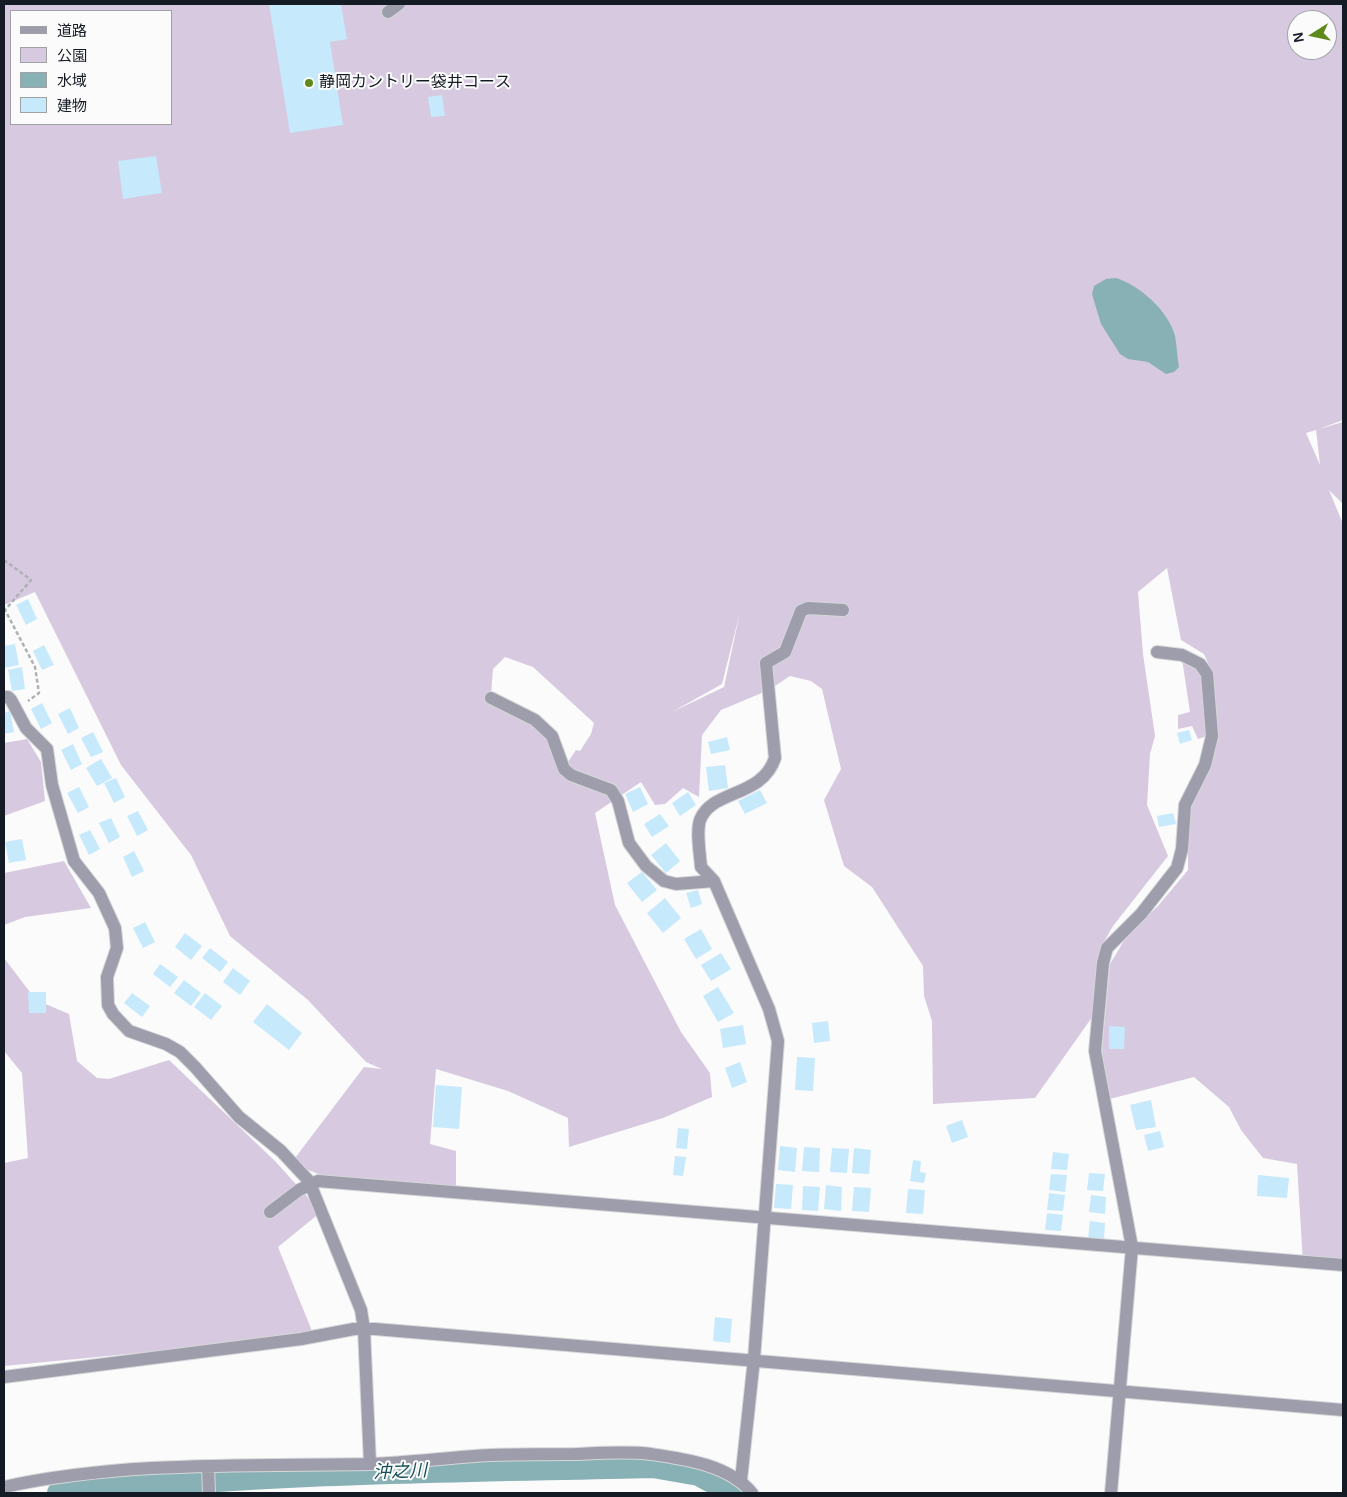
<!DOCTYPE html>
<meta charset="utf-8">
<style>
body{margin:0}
#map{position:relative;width:1347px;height:1497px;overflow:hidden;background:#fbfbfb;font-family:Arial,"Noto Sans JP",sans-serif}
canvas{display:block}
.frame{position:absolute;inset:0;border:5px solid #151b25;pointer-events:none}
.legend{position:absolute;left:10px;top:10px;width:162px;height:115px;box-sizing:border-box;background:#fbfbfb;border:1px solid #9fa1a5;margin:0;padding:6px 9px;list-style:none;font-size:15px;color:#151b25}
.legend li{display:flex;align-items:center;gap:10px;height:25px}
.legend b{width:25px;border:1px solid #9fa1a5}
.north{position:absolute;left:1287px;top:10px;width:50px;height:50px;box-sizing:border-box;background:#fbfbfb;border:1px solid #9fa1a5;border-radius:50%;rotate:260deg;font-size:14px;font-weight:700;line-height:20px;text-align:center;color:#151b25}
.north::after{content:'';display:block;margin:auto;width:18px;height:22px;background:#5e8a1b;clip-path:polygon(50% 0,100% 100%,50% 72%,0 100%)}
</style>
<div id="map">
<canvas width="1347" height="1497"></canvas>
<div class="frame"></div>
<ul class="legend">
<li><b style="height:6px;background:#9d9dab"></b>道路</li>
<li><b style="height:14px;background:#d6c9e0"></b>公園</li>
<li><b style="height:14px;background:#88b1b6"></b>水域</li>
<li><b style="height:14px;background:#c6e9fc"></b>建物</li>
</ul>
<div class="north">N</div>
</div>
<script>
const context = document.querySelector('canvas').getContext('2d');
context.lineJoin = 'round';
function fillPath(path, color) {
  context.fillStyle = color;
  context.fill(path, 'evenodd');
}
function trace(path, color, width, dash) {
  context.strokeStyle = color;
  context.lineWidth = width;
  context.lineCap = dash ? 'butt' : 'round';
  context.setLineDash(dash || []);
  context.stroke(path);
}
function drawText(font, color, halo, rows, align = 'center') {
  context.font = font + ' Arial,"Noto Sans JP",sans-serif';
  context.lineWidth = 4;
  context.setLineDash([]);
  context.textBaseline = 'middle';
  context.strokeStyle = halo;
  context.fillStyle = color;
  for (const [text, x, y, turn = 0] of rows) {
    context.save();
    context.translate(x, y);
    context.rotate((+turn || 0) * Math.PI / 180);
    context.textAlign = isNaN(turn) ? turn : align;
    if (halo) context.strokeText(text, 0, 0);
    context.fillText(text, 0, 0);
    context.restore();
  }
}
fillPath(new Path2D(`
 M4,4H1343V420L1319,429L1343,422V504L1329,490L1343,524V1265L1303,1263L1297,1164L1263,1158L1241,1130L1229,1107L1194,1077L1106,1100L1102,1048L1110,964L1128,934L1158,906L1188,870V813L1207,736L1198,739L1192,726L1178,729V715L1190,712L1182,659L1202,674L1211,670L1204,654L1181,640L1167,568L1138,592L1143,654L1155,736L1150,754L1147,805L1168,856L1113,926L1101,947L1095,1013L1035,1098L933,1104L932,1021L924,996L923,966L872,887L844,866L824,800L841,769L822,689L811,681L790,676L769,690L721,710L702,735L699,797L683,788L665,804L655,805L641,782L595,813L615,905L681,1032L710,1073L712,1097L663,1118L569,1147L568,1118L508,1091L436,1069L430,1144L456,1151V1188L321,1175L305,1169L295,1158L364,1067L382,1069L366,1062L308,1000L230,936L191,855L121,765L35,592L4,605ZM11,11H171V124H11ZM1297,20H1327V50H1297ZM1316,430L1320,465L1306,433ZM740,612L724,687L672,712L722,684ZM505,657L533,667L594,723L591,734L580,751L576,750L564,768L554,742L491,694L493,669Z
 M27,739L41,762L45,801L4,816V743Z
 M64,861L91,908L25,917L4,925V873Z
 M4,958L36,1000L69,1014L77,1061L97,1078L109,1079L169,1060L275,1161L321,1212L278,1247L314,1336L4,1366V1163L28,1158L22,1073L4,1051Z`), '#d6c9e0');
fillPath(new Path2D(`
 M1116,278C1139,285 1169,311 1175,336C1177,346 1177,357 1179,367L1174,372L1166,374L1148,362L1128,359L1120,354L1101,324L1092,294L1094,286L1106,279Z`), '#88b1b6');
trace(new Path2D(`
 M60,1493C257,1470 455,1470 653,1465L699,1473L736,1493`), '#88b1b6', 26);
fillPath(new Path2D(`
 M269,4H341L347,39L330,42L343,125L290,133Z
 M442,95L445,116L431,117L428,97Z
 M156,156L162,193L123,199L118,161Z
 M28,599L37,619L26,625L16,605Z
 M15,644L19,665L4,668V646Z
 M44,645L54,665L42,670L33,651Z
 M22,667L25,689L12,691L8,670Z
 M42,703L52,723L41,729L31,709Z
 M70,708L79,728L68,734L58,714Z
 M10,711L14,732L4,734V713Z
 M1189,730L1192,740L1180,744L1177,733Z
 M93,732L103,752L91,757L81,738Z
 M727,737L730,750L711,754L708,742Z
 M73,744L82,764L71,770L61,750Z
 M101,759L112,778L97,786L86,768Z
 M725,765L728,788L709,791L706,767Z
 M116,778L125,797L114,803L104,783Z
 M79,787L89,807L78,813L67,793Z
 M640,787L648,804L633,812L625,794Z
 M760,790L767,803L745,814L738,801Z
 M688,792L696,805L680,816L672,803Z
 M138,811L148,830L137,836L127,816Z
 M1173,813L1176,824L1159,827L1157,816Z
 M660,814L669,826L652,837L644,824Z
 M111,818L120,837L109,843L99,823Z
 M90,830L100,849L89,855L79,835Z
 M22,839L26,860L9,863L5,842Z
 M666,843L680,861L666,873L651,855Z
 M134,851L144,871L132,877L123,857Z
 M642,872L657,890L642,902L627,883Z
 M698,890L702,904L691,908L686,893Z
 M665,898L681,918L663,933L647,913Z
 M145,922L155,942L143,948L133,928Z
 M701,929L712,949L696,959L684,939Z
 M185,933L202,946L191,960L175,947Z
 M210,948L228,962L220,972L202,958Z
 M721,953L731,969L711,981L701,965Z
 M160,964L178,977L170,987L153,974Z
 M233,968L250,981L240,995L223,982Z
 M184,980L201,993L191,1006L174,993Z
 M718,987L734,1013L718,1022L703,996Z
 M28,992H46V1013H29Z
 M132,993L150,1006L142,1017L124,1003Z
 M205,993L222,1006L211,1020L194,1007Z
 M267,1004L302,1033L289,1050L253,1022Z
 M828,1021L830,1041L814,1043L812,1023Z
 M743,1025L746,1044L723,1048L720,1029Z
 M1109,1026L1125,1027L1124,1049H1109Z
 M797,1057L815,1058L813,1091L795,1090Z
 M740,1062L747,1082L732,1088L725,1068Z
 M436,1085L462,1087L459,1129L433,1127Z
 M1151,1100L1156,1127L1136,1130L1130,1105Z
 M962,1120L968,1137L952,1143L946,1126Z
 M678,1128L689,1129L687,1149L676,1148Z
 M1160,1131L1164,1147L1148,1151L1144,1135Z
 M780,1146L797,1148L795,1172L778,1170Z
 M804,1147L820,1148L819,1172L802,1171Z
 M832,1148L849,1149L847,1173L830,1172Z
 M854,1148L871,1150L869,1174L852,1173Z
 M1053,1152L1069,1154L1067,1170L1051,1169Z
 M675,1156L686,1157L683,1176L673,1175Z
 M913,1160L921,1161L920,1172L926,1173L924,1183L910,1181Z
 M1089,1173L1105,1174L1103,1191L1087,1190Z
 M1051,1174L1067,1175L1065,1192L1049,1190Z
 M1258,1175L1289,1178L1287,1198L1257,1196Z
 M776,1184L793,1185L791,1209L774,1208Z
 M826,1185L842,1187L841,1211L824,1209Z
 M803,1186L820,1187L818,1211L802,1210Z
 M854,1187L871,1188L869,1212L852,1211Z
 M908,1189L925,1190L923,1214L906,1213Z
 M1049,1193L1065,1195L1063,1211L1047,1210Z
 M1091,1195L1106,1197L1105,1214L1089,1212Z
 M1047,1213L1063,1215L1061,1231L1045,1230Z
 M1090,1221L1105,1223L1104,1239L1088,1238Z
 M715,1317L732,1319L730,1343L713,1341Z`), '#c6e9fc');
const minor = new Path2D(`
 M388,12L399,4
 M4,697H8L11,700L26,728L47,749L52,785L74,861L99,893L115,928L117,948L107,977L108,1005L113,1014L129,1031L166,1044L180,1052L195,1067L239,1117L281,1151L309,1181L361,1310L364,1329L370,1464
 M491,698L535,720L552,736L564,769L571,775L611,790L618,801L629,843L646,866L664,881L676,884L714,881
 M270,1212L299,1190L318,1181L1343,1265
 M4,1377L301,1339L354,1329H375L1343,1410
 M208,1467L209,1493
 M741,1480L754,1359L778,1041L769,1009L714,881L701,867C700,854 696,832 700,820C712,789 762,798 775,758L766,663L785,652L801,611L808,608L843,610
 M4,1487C123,1461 248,1466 369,1464C410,1463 450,1457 491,1455C519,1454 547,1454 575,1454C600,1453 626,1451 651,1454C686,1459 729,1465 752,1493
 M1111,1493L1132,1247L1095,1051L1103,963L1107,948L1141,914L1177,868L1182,849L1185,805L1205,765L1212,736L1207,674L1200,664L1182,655L1157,652`);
trace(minor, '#d6d7d9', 14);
trace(new Path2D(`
 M4,560L31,580L5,610L35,667L39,693L28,701`), '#afb1b4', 2.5, [4, 2.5]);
trace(minor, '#9d9dab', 12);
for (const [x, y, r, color] of [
 [309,83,5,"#5e8a1b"]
]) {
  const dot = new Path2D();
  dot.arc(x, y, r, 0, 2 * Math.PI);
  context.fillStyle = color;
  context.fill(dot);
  trace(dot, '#fbfbfb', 2);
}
drawText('16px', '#151b25', '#fbfbfb', [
 ["静岡カントリー袋井コース",319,83]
], 'left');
drawText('italic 18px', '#165057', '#fbfbfb', [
 ["沖之川",400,1472,-2]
]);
</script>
